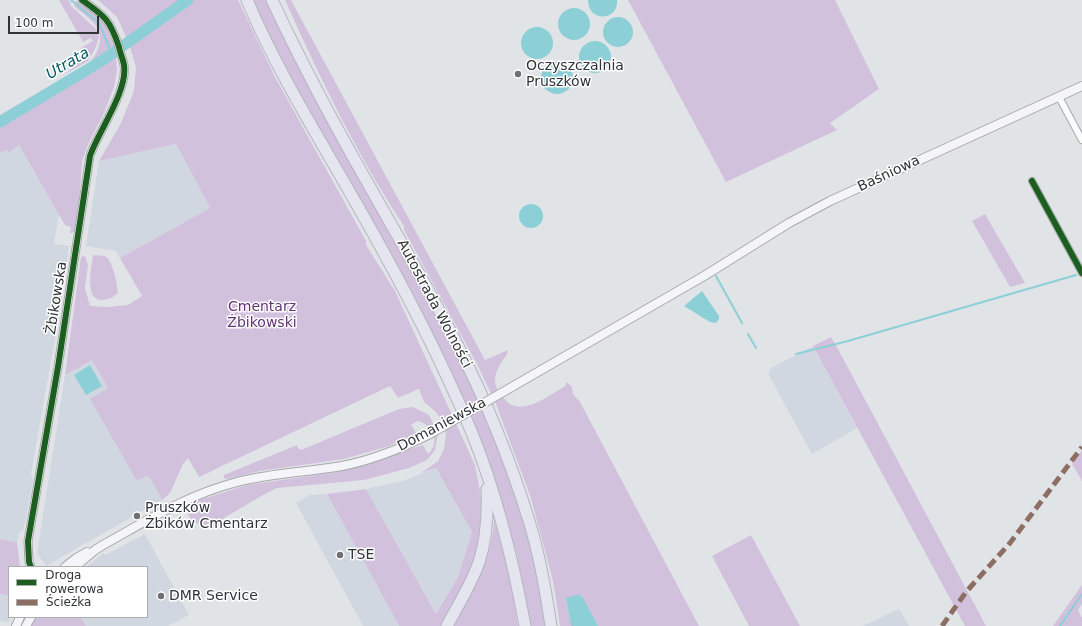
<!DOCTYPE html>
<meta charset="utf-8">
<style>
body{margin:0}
#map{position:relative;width:1082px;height:626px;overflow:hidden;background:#e1e4e7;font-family:"DejaVu Sans",sans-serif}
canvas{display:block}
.legend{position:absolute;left:8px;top:566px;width:140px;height:52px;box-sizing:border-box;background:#fff;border:1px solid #adadaf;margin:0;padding:5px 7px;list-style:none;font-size:12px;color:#313336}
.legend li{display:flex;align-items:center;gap:8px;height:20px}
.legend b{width:20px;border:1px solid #adadaf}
.scale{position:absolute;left:8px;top:16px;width:91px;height:18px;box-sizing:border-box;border:2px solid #313336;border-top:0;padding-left:5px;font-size:12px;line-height:14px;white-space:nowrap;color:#313336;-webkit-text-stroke:3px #fff;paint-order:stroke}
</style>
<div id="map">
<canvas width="1082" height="626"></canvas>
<ul class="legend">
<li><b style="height:5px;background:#1b5e20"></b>Droga rowerowa</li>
<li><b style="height:5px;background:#8d6e63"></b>Ścieżka</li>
</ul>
<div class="scale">100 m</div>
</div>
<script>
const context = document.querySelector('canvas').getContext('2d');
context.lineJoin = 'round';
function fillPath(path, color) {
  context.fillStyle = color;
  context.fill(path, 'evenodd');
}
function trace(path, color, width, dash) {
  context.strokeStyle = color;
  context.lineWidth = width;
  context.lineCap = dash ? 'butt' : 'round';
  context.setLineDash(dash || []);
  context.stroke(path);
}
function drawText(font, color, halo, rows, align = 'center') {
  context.font = font + ' "DejaVu Sans",sans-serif';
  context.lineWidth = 3;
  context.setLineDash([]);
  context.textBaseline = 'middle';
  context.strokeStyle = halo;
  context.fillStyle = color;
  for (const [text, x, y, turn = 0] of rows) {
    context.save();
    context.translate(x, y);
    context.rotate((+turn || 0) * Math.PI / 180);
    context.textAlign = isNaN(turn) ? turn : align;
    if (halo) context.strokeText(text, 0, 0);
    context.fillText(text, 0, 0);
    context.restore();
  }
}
fillPath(new Path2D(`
 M176,144L210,208L120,258L116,251L86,246L99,161Z
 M19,145L59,215L54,244L69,246L65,279L61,280V283L60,286L63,288L59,316L31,474L33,480L28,509L23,531H21L19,534L17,542L0,539V153L7,150L9,153Z
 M813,346L857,428L812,454L768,374L771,368Z
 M92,360L108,388L91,399L137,481L147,476L151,478L162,500L46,566L37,553L65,375Z
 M436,468L472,532L458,577L436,614L366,489L402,481Z
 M327,494L399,626H363L296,503L310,495Z
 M145,534L189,615L168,626H86L80,617H147V567H86L103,553L105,555Z
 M0,594L9,596V622L0,621Z
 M899,609L909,626H863Z`), '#d1d7e1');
fillPath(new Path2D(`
 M59,0H68L71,3V6L96,29L99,37L95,49L88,61L60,77C71,70 82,62 81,48L93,41L91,38L83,42Z
 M77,0C100,16 106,22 114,48L79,72L0,118V115L87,64C92,61 96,54 98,49C106,27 89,19 74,6Z
 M98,0H238L275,77L366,241V245L395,291L475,465L484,512L481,539L474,562L459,594L441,626H399L327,494L366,489L436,614L458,577L472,532L436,468L421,473L438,461L444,449L446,434L442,421L436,412L424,402L419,389L398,398L390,386L199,477L188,458L183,464L170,493L162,500L151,479L147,476L137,481L90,399L108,388L92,360L65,375L81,257L85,256L88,265L85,288L90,306L108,307L128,305L142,296L120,258L210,208L176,144L99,161L120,125L134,91L136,67L129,44L117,17Z
 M251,0H268L467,374C488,419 507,465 522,513C533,550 539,588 546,626H530L517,554L498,492L479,440L283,66Z
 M285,0H291L485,360L508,350C507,356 504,358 501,363C498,367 495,376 495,380C495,387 499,392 503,397C519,420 548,396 565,386L567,382L572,387L573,394L580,402L699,626H598L580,595L566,598L571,626H560L553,581L531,498L496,404L477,364L404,230V226C357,155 320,78 285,0Z
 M628,0H835L879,89L830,123L837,130L726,182Z
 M116,54L117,70L114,87L104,113L90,140L82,161L79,203L75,230L72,233H70L71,227L65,225L59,215L19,145L9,153L7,150L0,153V125L79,78Z
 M985,214L1025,283L1010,287L972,221Z
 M93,255L105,256C113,261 117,283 118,293C114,297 109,299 103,300C83,301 92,267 93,255Z
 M831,337L838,349L986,626H965L813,346Z
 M413,407L429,415L438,433L435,450L427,460L409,468L364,480L277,488L263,495L212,525L198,524L190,519L187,512L192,504L196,501L247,485L338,472L423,445L428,454C441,443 433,424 417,421L411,425L417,434L386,447L344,459L260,471L227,479L224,478V475L297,445L298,448L301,450L399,409Z
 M1082,450V481L1072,464Z
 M494,518L509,573L518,626H452C472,593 493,557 494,518Z
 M751,535L800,626H749L712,556Z
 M0,539L17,542L20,567H9V596L0,594Z
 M1082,585V604L1078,610L1082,618V626H1053Z
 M34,617H80L86,626H29Z`), '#d2c1dd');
fillPath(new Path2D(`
 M588,0H617C619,21 588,23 588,0Z
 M558 24a16 16 0 1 1 32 0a16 16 0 1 1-32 0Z
 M603 32a15 15 0 1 1 30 0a15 15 0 1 1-30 0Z
 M521 43a16 16 0 1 1 32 0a16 16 0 1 1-32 0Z
 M579 57a16 16 0 1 1 32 0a16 16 0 1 1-32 0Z
 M541 78a16 16 0 1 1 32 0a16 16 0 1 1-32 0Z
 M519 216a12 12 0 1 1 24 0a12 12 0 1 1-24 0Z
 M702,291L719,316V319L716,323L710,322L684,306Z
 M90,365L102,386L86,395L74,375Z
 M576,595H580L583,598L598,626H571L566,598Z`), '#8ccfd6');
trace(new Path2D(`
 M71,0L99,23L112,54
 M716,276L742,323
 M748,334L756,348
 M796,354L848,341L1076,275
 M1060,626L1082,594`), '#8ccfd6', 2);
trace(new Path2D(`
 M0,122L100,62L188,0`), '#8ccfd6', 11);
const minor = new Path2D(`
 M1059,97L1082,140
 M1032,181L1082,273`);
const tertiary = new Path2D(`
 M31,567L29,562L28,541L58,367L90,156C99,130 128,91 124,65C123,59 120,53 119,47C110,20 105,16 82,0`);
const secondary = new Path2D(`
 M510,388L704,276L789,223L830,201L1082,86
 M65,567L75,559L87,552
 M75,567L95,550L103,545C148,520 187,495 237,482C271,473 307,472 342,466C373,460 402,448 430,434
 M16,626L20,617
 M26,626L31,617`);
const motorway = new Path2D(`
 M247,0C278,73 321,141 360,210C401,282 440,356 472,433C497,495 513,560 525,626
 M272,0C302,64 335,126 370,187C399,239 429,289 456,342C486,400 511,462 530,524C540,557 546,592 551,626
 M447,626C458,605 471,585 479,562C487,538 488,514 487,489`);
trace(minor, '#a7a9ab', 8);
trace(tertiary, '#a7a9ab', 9);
trace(secondary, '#a7a9ab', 10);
trace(motorway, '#b4b5c1', 13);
trace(minor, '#fafbfb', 6);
trace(tertiary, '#fafbfb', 7);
trace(secondary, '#f5f4f8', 8);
trace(motorway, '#e5e5f0', 11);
const secondaryBridge = new Path2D(`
 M430,434L510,388`);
trace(secondaryBridge, '#a7a9ab', 10, []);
trace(secondaryBridge, '#f5f4f8', 8);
trace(new Path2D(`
 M942,626L966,592L1010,543L1082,447`), '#8d6e63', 5, [10, 5]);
trace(new Path2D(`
 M1032,181L1082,273
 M31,567L29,562L28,541L58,367L90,156C99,130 128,91 124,65C123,59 120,53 119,47C110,20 105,16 82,0`), '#1b5e20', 6);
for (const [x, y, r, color] of [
 [518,74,4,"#6f7174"],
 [137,516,4,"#6f7174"],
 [340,555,4,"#6f7174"],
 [161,596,4,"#6f7174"]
]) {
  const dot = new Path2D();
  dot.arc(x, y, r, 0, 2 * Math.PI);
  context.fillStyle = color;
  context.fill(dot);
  trace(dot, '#fff', 1.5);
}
drawText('14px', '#313336', '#fff', [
 ["Oczyszczalnia",526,66],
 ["Pruszków",526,82],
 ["Pruszków",145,508],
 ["Żbików Cmentarz",145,524],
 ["TSE",348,555],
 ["DMR Service",169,596]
], 'left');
drawText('14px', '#313336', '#fff', [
 ["Baśniowa",889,174,-25],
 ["Żbikowska",57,298,-81],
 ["Autostrada Wolności",434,304,62],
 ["Domaniewska",442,425,-28]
]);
drawText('14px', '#643276', '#fff', [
 ["Cmentarz",262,307],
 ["Żbikowski",262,323]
]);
drawText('italic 15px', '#025a60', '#fff', [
 ["Utrata",68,64,-31]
]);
</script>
